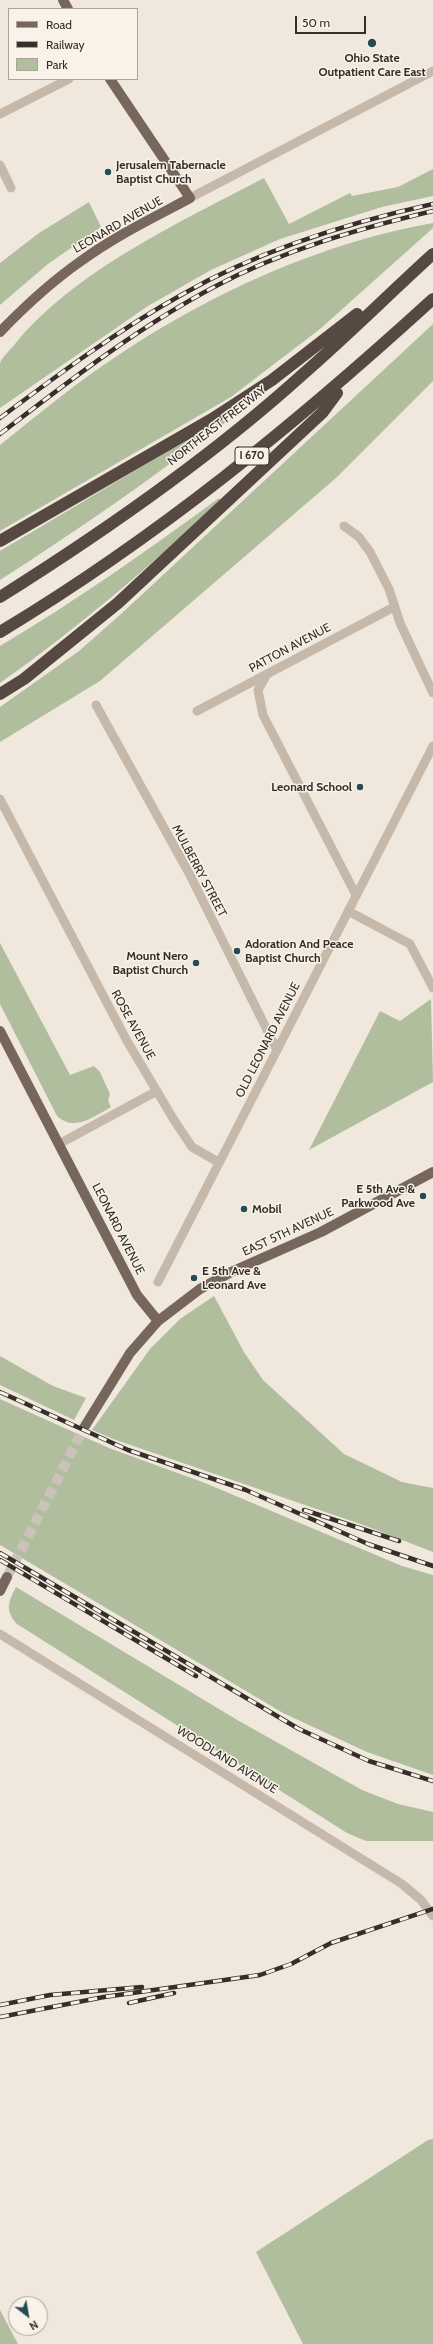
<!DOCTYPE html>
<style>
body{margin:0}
#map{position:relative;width:433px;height:2344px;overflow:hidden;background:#f0e8dd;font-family:Cabin,sans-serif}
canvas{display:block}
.legend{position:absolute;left:8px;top:8px;width:130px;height:72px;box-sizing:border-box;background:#f8f2e9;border:1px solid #aaa49c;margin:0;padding:5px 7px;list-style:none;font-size:12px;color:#352e29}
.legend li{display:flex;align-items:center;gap:8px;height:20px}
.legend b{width:20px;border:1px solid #aaa49c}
.north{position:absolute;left:8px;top:2296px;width:40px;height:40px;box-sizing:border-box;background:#f8f2e9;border:1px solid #aaa49c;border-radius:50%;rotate:149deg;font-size:11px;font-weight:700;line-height:16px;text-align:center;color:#352e29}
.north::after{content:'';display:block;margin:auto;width:14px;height:18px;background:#224d53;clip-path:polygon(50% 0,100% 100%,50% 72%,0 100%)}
.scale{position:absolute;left:295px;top:16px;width:71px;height:18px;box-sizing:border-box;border:2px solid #352e29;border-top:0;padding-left:5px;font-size:12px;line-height:14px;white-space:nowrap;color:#352e29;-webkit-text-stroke:3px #f8f2e9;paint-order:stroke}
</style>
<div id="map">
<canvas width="433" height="2344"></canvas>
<ul class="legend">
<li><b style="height:5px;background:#76665b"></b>Road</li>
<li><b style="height:5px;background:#352e29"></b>Railway</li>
<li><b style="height:11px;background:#b1be9e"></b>Park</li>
</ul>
<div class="north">N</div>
<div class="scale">50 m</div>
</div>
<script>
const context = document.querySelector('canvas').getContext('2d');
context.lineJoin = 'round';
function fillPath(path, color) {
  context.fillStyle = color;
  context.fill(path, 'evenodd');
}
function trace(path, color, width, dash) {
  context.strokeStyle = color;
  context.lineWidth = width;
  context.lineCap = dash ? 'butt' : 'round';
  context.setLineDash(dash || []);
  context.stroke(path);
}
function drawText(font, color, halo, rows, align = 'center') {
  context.font = font + ' Cabin,sans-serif';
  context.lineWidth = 3;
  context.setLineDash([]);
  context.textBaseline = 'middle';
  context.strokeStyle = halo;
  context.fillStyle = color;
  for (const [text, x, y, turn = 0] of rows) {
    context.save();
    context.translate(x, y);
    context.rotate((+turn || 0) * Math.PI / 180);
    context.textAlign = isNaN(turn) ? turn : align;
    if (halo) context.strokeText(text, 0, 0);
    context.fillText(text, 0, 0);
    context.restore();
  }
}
fillPath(new Path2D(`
 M433,169V196L382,207L280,239L211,270L148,306L0,408C0,395 0,376 0,363C2,357 11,349 15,344C74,271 182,221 264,178L289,224L350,193L352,196L398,187Z
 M89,202L101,227L48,264L0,305V263L39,233Z
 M433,223V228L320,329L231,397L0,531V445C39,414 78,381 120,354C215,291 321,243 433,223Z
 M433,324V381L336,478L100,681L0,742V707L79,651L121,614Z
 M220,420L227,421C153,478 78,530 0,580V551Z
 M219,498L221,501C150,565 79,628 0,683V646C76,601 148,550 219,498Z
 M0,943L70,1075L94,1066L100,1072L110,1094L108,1101L111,1107C93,1117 75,1132 57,1116L0,1004Z
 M431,999L433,1082L309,1150L380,1011L400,1021Z
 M214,1296L244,1352L263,1380L344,1454L402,1482L433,1488V1552L366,1526L113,1439L92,1430L150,1349L180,1319Z
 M0,1356L53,1386L86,1398L74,1420L0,1385Z
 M0,1399L109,1448L205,1483L402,1566L433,1575V1775L367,1752L283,1713L0,1545Z
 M16,1587L239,1721L362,1790L398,1804L433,1812V1841H366L347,1833L17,1624C5,1611 8,1602 16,1587Z
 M433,2139V2344H303L256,2252L428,2140Z
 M0,2310L18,2344H0Z`), '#b1be9e');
trace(new Path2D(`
 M7,1577L85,1426`), '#cbc3b9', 10, [10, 5]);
trace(new Path2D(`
 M0,114L69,79
 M0,165L11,188
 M190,198L433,71
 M344,526L359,537L370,552L389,589L400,623L433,693
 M267,674L258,690L263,715L356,895
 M96,705L190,875L277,1050
 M197,711L394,607
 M0,799L127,1041L174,1120L192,1147L218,1162
 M348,911L410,944L433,988
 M59,1144L157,1091
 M158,1282L433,746
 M0,1634L402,1884L421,1900L433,1916`), '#c7b9aa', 9);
trace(new Path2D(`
 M63,0L68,9
 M0,332C25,306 51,282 81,261C115,236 153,218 190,198L110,79
 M0,1031L137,1295L158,1321
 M85,1426L130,1353L158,1321L200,1289L231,1272L321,1232L433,1172
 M0,1591L7,1577`), '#76665b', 10);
trace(new Path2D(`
 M0,541L212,419L272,380L357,314
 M0,597C105,531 210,458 302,375C347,336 389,294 433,254
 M0,632C158,537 297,423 433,299
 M0,694L24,679L118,603L323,412L337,393`), '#564941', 12);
const rail = new Path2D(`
 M0,418C59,374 118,330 183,294C260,250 347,223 433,204
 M0,434C69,381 137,328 214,287C283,250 358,229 433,211
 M0,1392L128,1450L246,1490L368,1544L433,1566
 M304,1510L399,1541
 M0,1553L299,1729L369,1761L433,1781
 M0,1560L196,1676
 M129,2003L174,1993
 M0,2005L50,1995L142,1987
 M0,2017L104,1997L260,1975L291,1964L331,1943L433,1909`);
trace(rail, '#352e29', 4.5);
trace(rail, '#f8f2e9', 3, [9]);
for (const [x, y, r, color] of [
 [372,43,5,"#224d53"],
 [108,172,4,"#224d53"],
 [360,787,4,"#224d53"],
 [237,951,4,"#224d53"],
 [196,963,4,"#224d53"],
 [423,1196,4,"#224d53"],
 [244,1209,4,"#224d53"],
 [194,1278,4,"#224d53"]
]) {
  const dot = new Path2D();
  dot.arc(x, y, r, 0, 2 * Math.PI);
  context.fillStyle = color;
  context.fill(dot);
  trace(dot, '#f8f2e9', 1.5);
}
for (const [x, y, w] of [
 [252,456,34]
]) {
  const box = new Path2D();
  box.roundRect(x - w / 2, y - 9, w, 18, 3);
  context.fillStyle = '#f8f2e9';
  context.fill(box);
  trace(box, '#352e29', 1);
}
drawText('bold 11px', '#352e29', null, [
 ["I 670",252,456]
]);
drawText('bold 12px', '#352e29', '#f8f2e9', [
 ["Ohio State",372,58,"center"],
 ["Outpatient Care East",372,72,"center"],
 ["Jerusalem Tabernacle",116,165],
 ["Baptist Church",116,179],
 ["Leonard School",352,787,"right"],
 ["Adoration And Peace",245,944],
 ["Baptist Church",245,958],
 ["Mount Nero",188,956,"right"],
 ["Baptist Church",188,970,"right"],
 ["E 5th Ave &",415,1189,"right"],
 ["Parkwood Ave",415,1203,"right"],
 ["Mobil",252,1209],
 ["E 5th Ave &",202,1271],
 ["Leonard Ave",202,1285]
], 'left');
drawText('12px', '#352e29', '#f8f2e9', [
 ["LEONARD AVENUE",118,225,-30],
 ["NORTHEAST FREEWAY",217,426,-38],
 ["PATTON AVENUE",290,648,-28],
 ["MULBERRY STREET",199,871,62],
 ["ROSE AVENUE",133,1025,61],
 ["OLD LEONARD AVENUE",268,1040,-63],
 ["LEONARD AVENUE",118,1229,63],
 ["EAST 5TH AVENUE",288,1232,-25],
 ["WOODLAND AVENUE",227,1760,32]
]);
</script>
